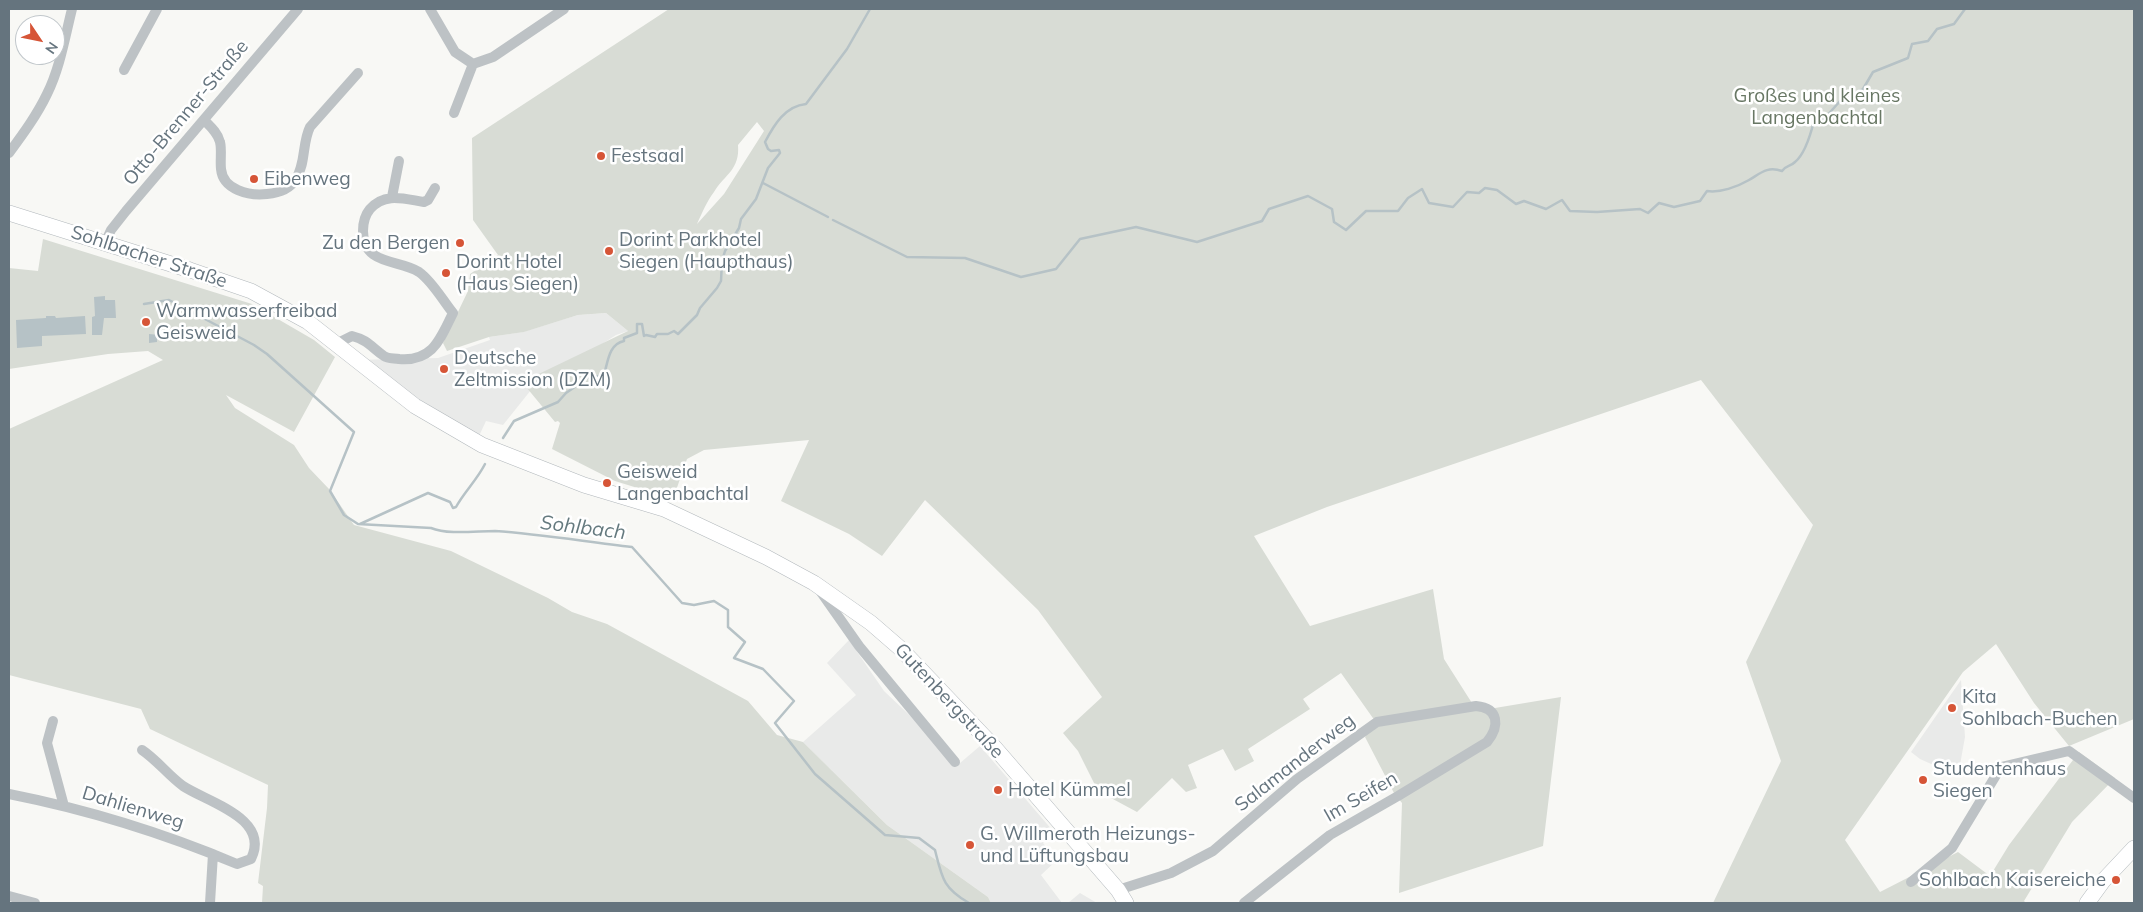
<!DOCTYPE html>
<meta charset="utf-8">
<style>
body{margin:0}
#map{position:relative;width:2143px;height:912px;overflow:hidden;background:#f8f8f5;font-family:Mulish,sans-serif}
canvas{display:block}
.frame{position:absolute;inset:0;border:10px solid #65747e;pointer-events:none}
.north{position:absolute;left:15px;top:15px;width:50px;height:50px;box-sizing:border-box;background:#fff;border:1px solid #c1c7cb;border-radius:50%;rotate:124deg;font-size:14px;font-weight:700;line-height:20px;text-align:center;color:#65747e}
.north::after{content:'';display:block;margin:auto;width:18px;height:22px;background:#d65537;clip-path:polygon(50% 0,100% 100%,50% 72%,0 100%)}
</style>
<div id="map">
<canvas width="2143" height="912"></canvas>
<div class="frame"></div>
<div class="north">N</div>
</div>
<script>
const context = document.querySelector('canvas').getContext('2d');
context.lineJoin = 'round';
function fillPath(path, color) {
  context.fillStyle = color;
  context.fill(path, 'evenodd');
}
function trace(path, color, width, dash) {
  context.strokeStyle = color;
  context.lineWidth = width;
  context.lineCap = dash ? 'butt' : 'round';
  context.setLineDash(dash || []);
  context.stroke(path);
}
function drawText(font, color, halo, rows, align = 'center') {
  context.font = font + ' Mulish,sans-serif';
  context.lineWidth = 5;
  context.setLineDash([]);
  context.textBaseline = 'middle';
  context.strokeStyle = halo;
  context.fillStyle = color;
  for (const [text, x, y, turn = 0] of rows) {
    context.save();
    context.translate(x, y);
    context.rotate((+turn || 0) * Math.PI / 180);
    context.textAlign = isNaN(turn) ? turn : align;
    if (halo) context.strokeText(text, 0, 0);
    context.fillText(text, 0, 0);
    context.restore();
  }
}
fillPath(new Path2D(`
 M606,313L628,331L616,335L531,390L503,425L486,421L479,436L356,360L438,358L490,340L489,337L523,332L578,315Z
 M849,640L884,691L960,763L980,746L1053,831L1043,843L1057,860L1041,875L1062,903H991L988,897L887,825L803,742L856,695L827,663Z
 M1961,680L1965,737L1958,776L1920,759L1911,752Z
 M1080,893L1097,903H1068Z`), '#e9eae9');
fillPath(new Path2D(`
 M669,9H2134V719L2069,746L2034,703L1996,644L1963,672L1845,840L1880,892L1958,852L1990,876L2009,845L2079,752L2115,778L2072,822L2024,901L2026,903H1713L1781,761L1746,662L1813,525L1701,380L1327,507L1254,536L1310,626L1433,589L1444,659L1477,711L1561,697L1543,846L1399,893L1402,803L1394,793L1365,737L1375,721L1341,673L1303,699L1310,709L1248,749L1254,761L1235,771L1223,749L1188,765L1197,788L1186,792L1172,778L1137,812L1098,791L1078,751L1063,733L1102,697L1038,610L925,500L882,556L849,534L781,501L809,440L704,450L687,459L673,499L615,481L552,449L560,423L558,421L555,422L522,382L628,331L606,313L578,315L524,332L489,337L447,351L443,343L468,291L470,274L498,255L473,220L472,138ZM757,122L764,131L724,194L697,224C702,213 707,201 714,192C725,174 740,170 738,145Z
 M43,239L252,304L314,340L335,357L294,432L226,395L235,408L294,445L309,468L329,489L354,525L451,551L548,598L572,612L607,624L748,701L777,735L803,742L887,825L988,897L991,903H262L263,886L258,883L267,808L268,785L150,729L141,709L9,675V429L163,360L148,351L108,354L9,369V268L38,271Z`), '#d8dcd5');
fillPath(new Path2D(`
 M105,296V300H115L116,318H104L102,335H92V317L95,316L94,297Z
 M46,316H55L56,318L85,316L86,334L42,336V346L17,348L16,320L46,318Z
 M161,330H168V338L157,339V342L149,343V334L160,335Z`), '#b6c2c6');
trace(new Path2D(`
 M763,183L828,217
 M833,220L907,257L965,258L1021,277L1056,269L1080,239L1136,227L1197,242L1262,221L1269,209L1308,196L1332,209L1334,222L1346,230L1366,211H1398L1408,198L1422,189L1429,203L1453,207L1467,192L1479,193L1485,188L1497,190L1516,204L1524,201L1546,209L1562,200L1570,211L1597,212L1640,209L1648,213L1659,203L1674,207L1700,201L1707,191C1720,193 1737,187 1749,180C1761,173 1767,166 1782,171C1786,165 1790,167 1795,162C1805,154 1811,133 1814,121L1824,119L1841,100L1863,89L1873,72L1908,58L1912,44L1928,41L1937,29L1954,24L1965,9
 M144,304L169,300L254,345L267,354L354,432L330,491L344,515L358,524L431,528C448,535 476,531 495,531C541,534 587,542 632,547L682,603L694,605L714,601L728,610V627L745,642L734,658L763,669L794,701L775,723L815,774L885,835L919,838L935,850C942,878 943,888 969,903
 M503,438L514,421L558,402L566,393L582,382V379L604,375C608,361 609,344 624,341V338L637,333V324H642L644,336L646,335L655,337L657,334H668L674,331L678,334L697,315L700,308L717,288L721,281L722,261L725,251L739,228L741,219L756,199L768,168L780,153L779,150L771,151L768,149L765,142C774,125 785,106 806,104L847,49L870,9
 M360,524L428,493L450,502L453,508L456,507C464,492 477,480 485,464`), '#b6c2c6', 2.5);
const secondary = new Path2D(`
 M9,213L190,270L251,291L308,322L415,406L482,445L584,485L664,509L766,557L814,583L871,623L901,649L995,748L1118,890L1126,903
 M2087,903L2103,881L2134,848`);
trace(secondary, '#b2b8bc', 16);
trace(new Path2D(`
 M430,9L455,52L473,64L454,113
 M473,64L493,57L564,9
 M124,70L157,9
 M204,120C210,126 218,133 220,142C222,150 220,160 221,169C223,190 249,196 267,194C279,193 290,189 296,179C306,163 302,143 310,127L358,73
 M9,153C23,134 37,115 47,94C60,68 65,37 72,9
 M392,197L399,161
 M105,243L111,230L126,211L298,9
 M339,346L342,341L352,336C368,340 371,347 384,356C388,359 394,358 399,359C433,362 440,339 453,313C443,301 433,282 419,272C399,259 363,266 363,231C363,223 365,215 370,209C385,192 404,199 424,202L428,200L435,188
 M821,592L859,646L955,762
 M53,721L47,743L64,806
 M9,794C90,810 161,832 237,864L251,859C271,818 207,802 183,786C168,775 157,760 142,750
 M1911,882L1952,848L2001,767L2069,751L2134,798
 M1118,890L1171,873L1213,851L1297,779L1377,722L1476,706C1499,708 1500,726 1487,742L1398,796L1330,835L1244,903
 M9,896L35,903
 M210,903L213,854`), '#bdc2c5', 10);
trace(secondary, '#fff', 15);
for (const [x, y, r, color] of [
 [601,156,5,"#d65537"],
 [254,179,5,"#d65537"],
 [460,243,5,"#d65537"],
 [609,251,5,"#d65537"],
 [446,273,5,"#d65537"],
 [146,322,5,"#d65537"],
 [444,369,5,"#d65537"],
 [607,483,5,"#d65537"],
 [1952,708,5,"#d65537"],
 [1923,780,5,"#d65537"],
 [998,790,5,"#d65537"],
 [970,845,5,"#d65537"],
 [2116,880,5,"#d65537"]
]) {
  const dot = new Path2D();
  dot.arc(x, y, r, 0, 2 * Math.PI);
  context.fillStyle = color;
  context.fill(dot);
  trace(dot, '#fff', 2);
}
drawText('19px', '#687764', '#fff', [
 ["Großes und kleines",1817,96],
 ["Langenbachtal",1817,118]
]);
drawText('19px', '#65747e', '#fff', [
 ["Otto-Brenner-Straße",186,113,-50],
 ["Sohlbacher Straße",149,257,18],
 ["Gutenbergstraße",949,701,47],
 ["Salamanderweg",1295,763,-38],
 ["Im Seifen",1361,797,-30],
 ["Dahlienweg",133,808,17]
]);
drawText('19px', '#65747e', '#fff', [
 ["Festsaal",611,156],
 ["Eibenweg",264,179],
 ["Dorint Parkhotel",619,240],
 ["Siegen (Haupthaus)",619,262],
 ["Zu den Bergen",450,243,"right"],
 ["Dorint Hotel",456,262],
 ["(Haus Siegen)",456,284],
 ["Warmwasserfreibad",156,311],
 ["Geisweid",156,333],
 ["Deutsche",454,358],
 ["Zeltmission (DZM)",454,380],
 ["Geisweid",617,472],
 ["Langenbachtal",617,494],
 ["Kita",1962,697],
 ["Sohlbach-Buchen",1962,719],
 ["Studentenhaus",1933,769],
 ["Siegen",1933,791],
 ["Hotel Kümmel",1008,790],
 ["G. Willmeroth Heizungs-",980,834],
 ["und Lüftungsbau",980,856],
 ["Sohlbach Kaisereiche",2106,880,"right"]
], 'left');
drawText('italic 20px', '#657a7f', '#fff', [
 ["Sohlbach",583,528,7]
]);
</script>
